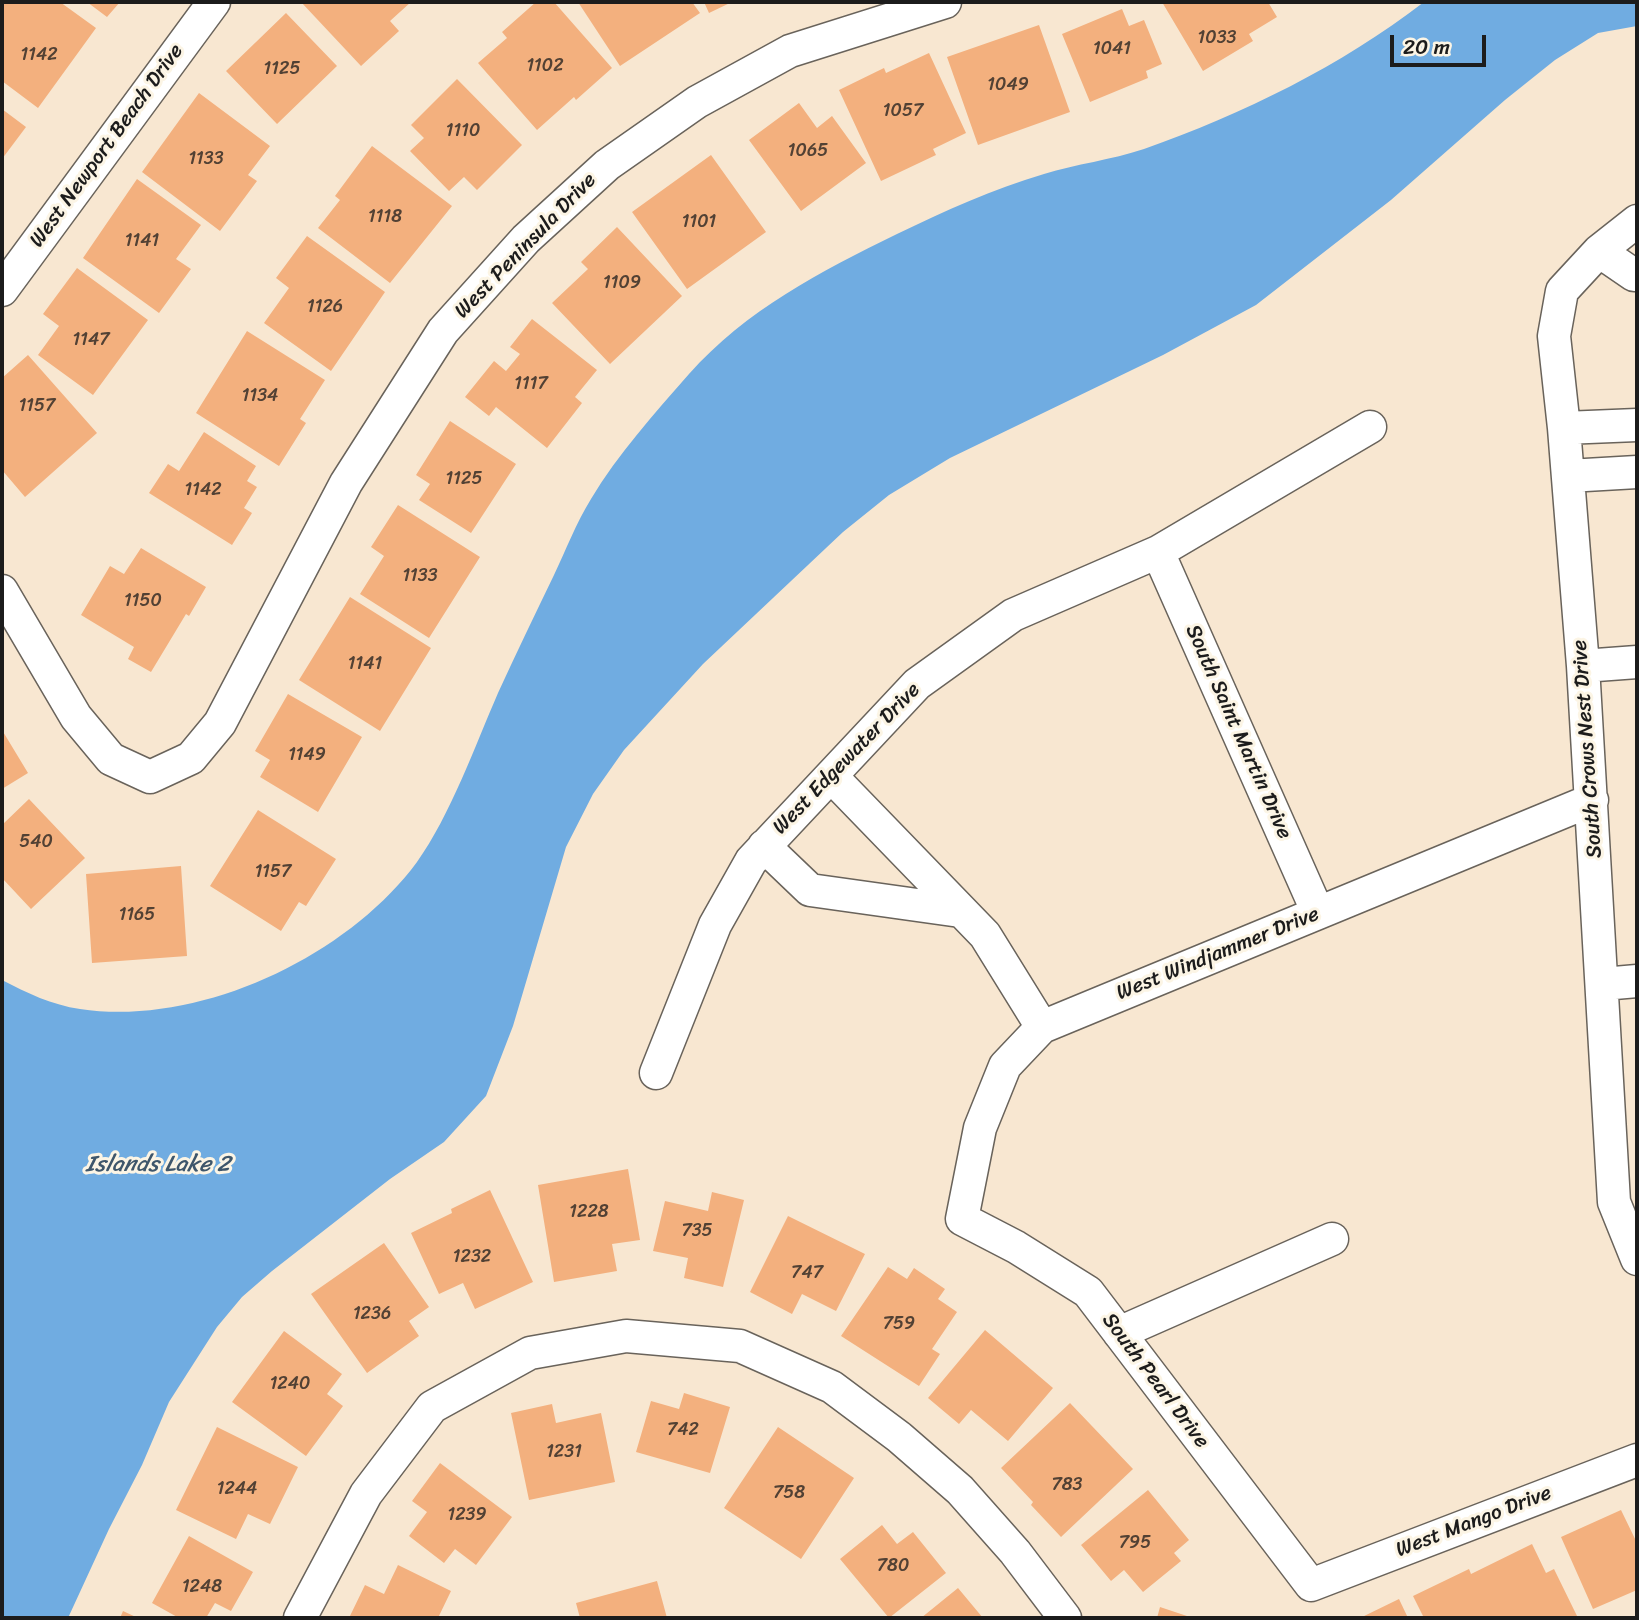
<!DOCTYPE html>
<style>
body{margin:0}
#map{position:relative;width:1639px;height:1620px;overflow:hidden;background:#f8e7d1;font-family:Sriracha,sans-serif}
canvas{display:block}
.frame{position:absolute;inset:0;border:4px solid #1c1c1c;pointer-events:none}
.scale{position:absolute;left:1390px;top:35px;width:96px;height:32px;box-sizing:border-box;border:4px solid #1c1c1c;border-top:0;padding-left:9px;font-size:21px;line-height:24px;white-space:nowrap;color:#1c1c1c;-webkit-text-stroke:5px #fcf5e5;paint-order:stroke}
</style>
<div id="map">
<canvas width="1639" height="1620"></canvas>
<div class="frame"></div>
<div class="scale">20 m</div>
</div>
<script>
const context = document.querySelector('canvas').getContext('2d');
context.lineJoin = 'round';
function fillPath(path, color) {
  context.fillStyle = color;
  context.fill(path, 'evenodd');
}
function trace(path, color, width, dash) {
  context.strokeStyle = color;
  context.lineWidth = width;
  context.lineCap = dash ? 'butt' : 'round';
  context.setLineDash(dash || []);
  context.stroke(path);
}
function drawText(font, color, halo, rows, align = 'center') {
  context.font = font + ' Sriracha,sans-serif';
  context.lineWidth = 6;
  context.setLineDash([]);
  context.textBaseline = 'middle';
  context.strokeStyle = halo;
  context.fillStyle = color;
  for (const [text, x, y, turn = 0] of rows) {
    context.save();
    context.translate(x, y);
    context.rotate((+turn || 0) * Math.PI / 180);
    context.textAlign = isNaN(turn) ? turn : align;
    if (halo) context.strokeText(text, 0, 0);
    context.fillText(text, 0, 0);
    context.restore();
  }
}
fillPath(new Path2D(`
 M1424,2H1637V26L1598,33L1555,60L1505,100L1391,200L1256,305L1163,355L950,458L889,495L843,532L703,664L624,750L593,794L566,847L513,1026L486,1096L444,1142L390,1179L272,1271L242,1297L217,1327L169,1402L142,1465L109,1529L68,1618H2V980C27,993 52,1005 80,1009C199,1027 347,957 417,862C450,816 475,746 498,693C516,654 535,614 554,575C566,550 576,523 591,499C618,454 654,414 689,374C746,310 821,271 897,234C945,211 993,189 1044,174C1076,164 1111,160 1144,149C1243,114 1341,66 1424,2Z`), '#70ace1');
fillPath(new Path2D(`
 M2,2H60L96,28L38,108L2,81Z
 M87,2H120L107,17Z
 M301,2H411L390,21L399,31L361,66Z
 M536,2H554L612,68L576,100L574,97L537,130L478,63L507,38L502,32Z
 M578,2H692L700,13L620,66Z
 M704,2H732L709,13Z
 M1162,2H1268L1277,17L1249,34L1253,41L1203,71Z
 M1122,9L1129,26L1144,20L1162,64L1146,71L1148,78L1090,102L1062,34Z
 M286,13L337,66L277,124L226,71Z
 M1039,25L1070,112L978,145L947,57Z
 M929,53L966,133L933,149L936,155L881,181L839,90L884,68L886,73Z
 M457,79L522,145L477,190L464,177L449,191L410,151L424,138L411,125Z
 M199,93L270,146L248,175L257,181L220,231L142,172Z
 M799,103L817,128L832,116L866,163L801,211L749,140Z
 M2,109L26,127L2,159Z
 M372,146L452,206L390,283L318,228L340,200L335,196Z
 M711,155L766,232L687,289L632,212Z
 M137,179L201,225L176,259L191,269L159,313L83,258Z
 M617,227L682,296L610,364L552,303L588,269L581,262Z
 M307,236L385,292L331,371L264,323L289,288L276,278Z
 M77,268L148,320L93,395L38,355L59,326L43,314Z
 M532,319L597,370L575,397L582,403L547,448L496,407L489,416L465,397L494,361L506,371L520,354L510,347Z
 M247,331L325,380L300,419L306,423L279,466L196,413Z
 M28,355L97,433L25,497L2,470V378Z
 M450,421L516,464L471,533L419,500L430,484L416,475Z
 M204,432L256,466L247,481L257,487L244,508L252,513L232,545L149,493L168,464L179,471Z
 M398,505L480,557L429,638L360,594L384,556L371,547Z
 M141,548L206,587L189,616L186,614L151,672L128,659L134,647L81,615L110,566L124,574Z
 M350,597L431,648L380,731L299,680Z
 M288,694L362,737L318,812L260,777L270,760L255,751Z
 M2,730L28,773L2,789Z
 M29,799L85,858L31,909L2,878V825Z
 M258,810L336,859L306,906L299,902L281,931L210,886Z
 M181,866L187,956L92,963L86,874Z
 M628,1169L640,1240L612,1244L617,1271L554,1282L538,1185Z
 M490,1190L533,1282L475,1309L463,1283L439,1294L411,1233L452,1213L451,1209Z
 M712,1192L744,1200L723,1287L684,1278L688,1258L653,1251L665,1201L708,1211Z
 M788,1216L865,1254L836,1311L802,1294L792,1314L750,1292Z
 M384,1243L429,1307L409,1321L419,1336L367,1373L311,1294Z
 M888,1267L907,1279L914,1268L945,1289L938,1299L957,1312L932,1349L940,1354L919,1386L841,1336Z
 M985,1330L1053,1388L1008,1441L971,1410L959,1424L928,1398Z
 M284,1331L342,1374L327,1394L343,1406L306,1456L232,1402Z
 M684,1393L730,1407L710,1473L636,1452L651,1401L679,1409Z
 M1070,1403L1133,1469L1061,1537L1031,1505L1033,1502L1001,1468Z
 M552,1404L556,1423L601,1413L615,1482L529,1500L511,1413Z
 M217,1427L298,1467L270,1524L248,1514L236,1539L176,1510Z
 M778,1427L854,1478L801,1559L724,1508Z
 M440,1463L512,1517L476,1565L455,1549L444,1563L409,1536L427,1512L412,1501Z
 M1148,1490L1189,1540L1174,1553L1181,1561L1143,1592L1124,1570L1111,1581L1081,1545Z
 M1621,1510L1637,1543V1590L1593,1609L1561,1537Z
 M882,1525L897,1544L913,1532L946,1573L889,1618L840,1559Z
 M189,1536L253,1572L231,1611L215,1603L206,1618H179L152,1603Z
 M1532,1544L1546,1573L1554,1569L1578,1618H1424L1413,1596L1469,1569L1471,1574Z
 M398,1565L451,1591L438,1618H349L365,1585L384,1594Z
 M657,1581L667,1618H580L576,1603Z
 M958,1588L983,1618H921Z
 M1399,1599L1408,1618H1360Z
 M1160,1607L1193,1618H1157Z
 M123,1611L138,1618H120Z`), '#f3b07e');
const street = new Path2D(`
 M1637,221L1599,251L1562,291L1554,336L1564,428L1583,666L1614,1202L1637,1259
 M1599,251L1634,275H1637
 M2,290L214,2
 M1564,428L1637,425
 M1568,476L1637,472
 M1158,552L1318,913
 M2,591L76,717L111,759L150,777L191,758L220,723L346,483L443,331L526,239L607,165L697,102L790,51L945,2
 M1583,666L1637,662
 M831,776L985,935L1042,1027
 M1592,800L1042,1027L1005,1066L980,1128L962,1219L1016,1247L1088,1292L1311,1585L1637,1460
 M764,846L810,890L960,911
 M1603,984L1637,981
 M656,1073L715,925L751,861L917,684L1013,615L1158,552L1370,427
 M1119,1333L1332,1239
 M300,1618L366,1494L432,1407L530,1353L626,1336L740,1346L832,1387L899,1437L960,1490L1015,1552L1065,1618`);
trace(street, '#69635b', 35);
trace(street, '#fff', 32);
drawText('18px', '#524134', null, [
 ["1033",1217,38],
 ["1041",1112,49],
 ["1142",39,55],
 ["1102",545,66],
 ["1125",282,69],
 ["1049",1008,85],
 ["1057",903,111],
 ["1110",463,131],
 ["1065",808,151],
 ["1133",206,159],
 ["1118",385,217],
 ["1101",699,222],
 ["1141",142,241],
 ["1109",622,283],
 ["1126",325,307],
 ["1147",91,340],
 ["1117",531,384],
 ["1134",260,396],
 ["1157",37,406],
 ["1125",464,479],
 ["1142",203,490],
 ["1133",420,576],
 ["1150",143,601],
 ["1141",365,664],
 ["1149",307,755],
 ["540",36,842],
 ["1157",273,872],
 ["1165",137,915],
 ["1228",589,1212],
 ["735",697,1231],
 ["1232",472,1257],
 ["747",807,1273],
 ["1236",372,1314],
 ["759",899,1324],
 ["1240",290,1384],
 ["742",683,1430],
 ["1231",564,1452],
 ["783",1067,1485],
 ["1244",237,1489],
 ["758",789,1493],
 ["1239",467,1515],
 ["795",1135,1543],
 ["780",893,1566],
 ["1248",202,1587]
]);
drawText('21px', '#1c1c1c', '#fcf5e5', [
 ["West Newport Beach Drive",107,146,-54],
 ["West Peninsula Drive",526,246,-46],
 ["South Saint Martin Drive",1238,732,66],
 ["South Crows Nest Drive",1588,749,-94],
 ["West Edgewater Drive",847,759,-46],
 ["West Windjammer Drive",1218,954,-22],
 ["South Pearl Drive",1155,1381,53],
 ["West Mango Drive",1474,1522,-21]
]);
drawText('italic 23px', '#3e566b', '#fcf5e5', [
 ["Islands Lake 2",158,1165]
]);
</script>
